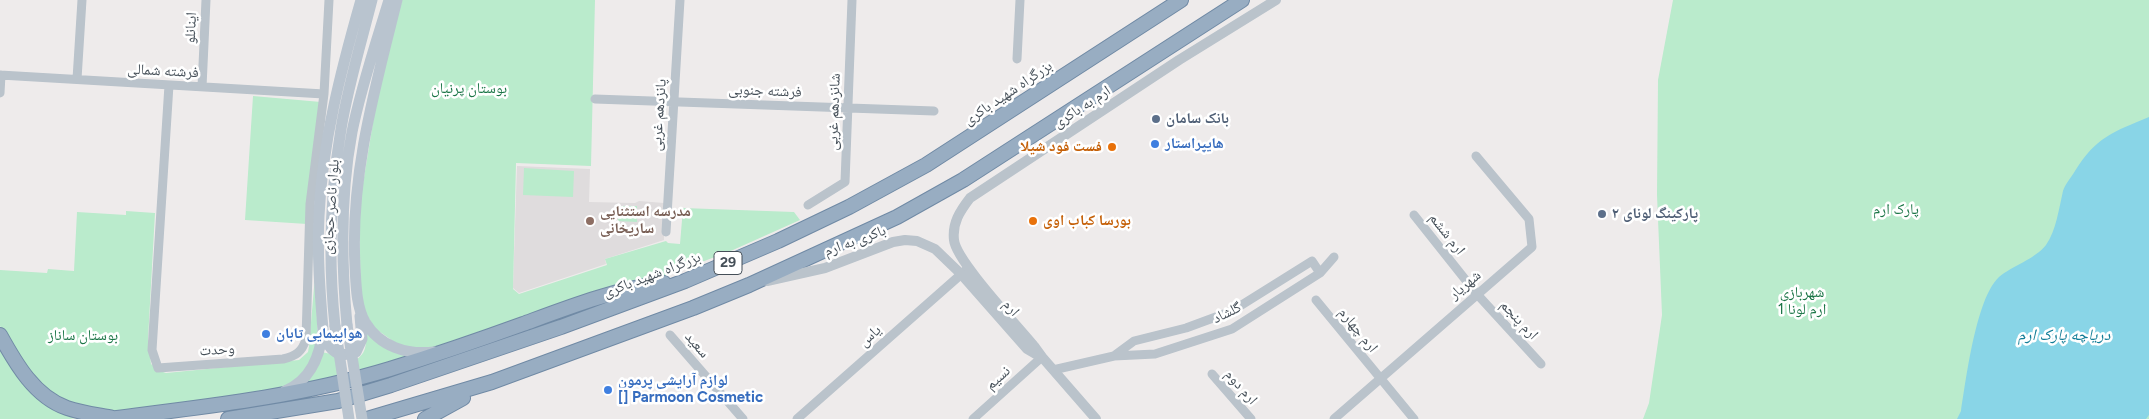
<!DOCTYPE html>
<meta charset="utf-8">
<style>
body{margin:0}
canvas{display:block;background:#eeebeb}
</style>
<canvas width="2149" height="419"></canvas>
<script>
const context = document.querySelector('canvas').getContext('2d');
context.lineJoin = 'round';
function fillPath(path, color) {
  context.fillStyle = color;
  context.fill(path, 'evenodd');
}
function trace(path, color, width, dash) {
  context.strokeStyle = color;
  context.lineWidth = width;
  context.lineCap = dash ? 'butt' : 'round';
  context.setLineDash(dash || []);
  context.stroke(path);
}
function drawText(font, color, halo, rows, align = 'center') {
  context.font = font + ' Figtree,"Noto Naskh Arabic",sans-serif';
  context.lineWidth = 5;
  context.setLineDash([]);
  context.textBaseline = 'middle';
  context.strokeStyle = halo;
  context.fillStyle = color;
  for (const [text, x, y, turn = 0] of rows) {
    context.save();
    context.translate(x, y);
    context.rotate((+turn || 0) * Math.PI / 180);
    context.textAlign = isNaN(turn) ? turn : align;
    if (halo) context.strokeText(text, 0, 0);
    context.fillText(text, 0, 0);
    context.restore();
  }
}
fillPath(new Path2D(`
 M517,166L590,169L589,202L635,203L639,201L664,203V240L605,259L606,264L519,293L513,288Z`), '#dfdcdd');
fillPath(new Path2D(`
 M402,0H595L591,166L516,163L513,289L519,294L607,265L605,259L666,241L668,243L680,244L683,208L794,212L800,220L733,250L668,275L433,349L400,346L373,327L361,302L359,208L378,92Z
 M1673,0H2149V419H1643L1649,403L1662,315L1657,195L1658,80Z
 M253,96L321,102L307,224L245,220Z
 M524,168L574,171L573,197L523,195Z
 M618,206H637V222L618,221Z
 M126,211L155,213L148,339L151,364L160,371L166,373L299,360L308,352L309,346L315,276L318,343L307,371L283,389L114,413L85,410L44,390L17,357L0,326V270L47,273L48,269L74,271L77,212L126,215Z
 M364,325L411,356L359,374L357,359C369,351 366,338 364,325Z
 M0,342L29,386L91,416L70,419H0Z
 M322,352L335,355L339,379L300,388C310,377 321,367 322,352Z`), '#baebcc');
fillPath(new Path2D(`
 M2149,117V415L2146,419H1957L1961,411C1966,380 1976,298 1999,277C2012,266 2035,259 2046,245C2056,231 2059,208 2063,191C2065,184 2071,178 2075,171C2096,137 2113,132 2149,117Z`), '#89d5e7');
const trunk = new Path2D(`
 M0,335C16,364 35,397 67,408C82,413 98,415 113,418
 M107,419C202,407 298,397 390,369C435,355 479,340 523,324C569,307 615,289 664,283
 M228,419L338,401L391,385L561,327L685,281L778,241L849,207L926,165L1181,0
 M367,419L492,382L693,308L749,285L897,217L963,180L1242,0
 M425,419L463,398`);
trace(trunk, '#708aa5', 16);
trace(new Path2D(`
 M1017,59L1020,0
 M0,75L324,94
 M77,79L82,0
 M169,85L152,350L158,368L283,359C296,356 302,352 306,339L310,204L324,94L329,0
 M202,87L206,0
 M0,93L1,75
 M595,99L934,111
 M808,205L845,182L852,0
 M1414,215L1476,293L1541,364
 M666,232L680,0
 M1316,300L1414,419
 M670,335L743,419
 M1115,355L1134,341L1186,328L1232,311L1312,261L1320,273
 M1053,370L1114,356L1155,354L1232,329L1320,273L1334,257
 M1212,374L1251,419
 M797,419L966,270
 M973,419L1042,357
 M1334,419L1532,247L1529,219L1476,156`), '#bac3cb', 9);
trace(new Path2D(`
 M767,281L825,268L893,242L905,240L917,241L935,249L961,274L1027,349L1039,356
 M1096,419L1042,357L1034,346C1018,326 956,261 954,240C952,223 960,211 970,198L1179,60L1276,0`), '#bac3cb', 10);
trace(new Path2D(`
 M397,0C375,88 350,175 355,266C356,284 356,306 365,322C380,347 407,355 434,352
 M347,325C341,260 340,196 352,132C361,87 376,43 389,0
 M335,326C328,260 330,195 341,129C348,86 361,43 372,0
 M324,334C328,351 340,359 356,352L362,339L360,316
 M285,391C311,380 320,356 323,330C320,292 317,254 319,216C322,143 341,70 361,0`), '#b9c4cf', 11);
trace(trunk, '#98adc2', 14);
trace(new Path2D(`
 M347,325L362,419
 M335,326L349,419`), '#b9c4cf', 11);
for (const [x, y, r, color] of [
 [1156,119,5,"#5c6f8a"],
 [1155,144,5,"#3f7fe0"],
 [1112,147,5,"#e8710a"],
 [1602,214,5,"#5c6f8a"],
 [590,221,5,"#8d6e63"],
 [1033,221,5,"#e8710a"],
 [266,334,5,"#3f7fe0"],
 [608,390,5,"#3f7fe0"]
]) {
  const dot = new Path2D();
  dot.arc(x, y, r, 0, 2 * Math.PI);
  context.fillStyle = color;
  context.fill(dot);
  trace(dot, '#fff', 2);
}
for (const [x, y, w] of [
 [728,263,28]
]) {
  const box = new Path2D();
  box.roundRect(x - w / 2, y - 11.5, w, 23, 4);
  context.fillStyle = '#fff';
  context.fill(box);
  trace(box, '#454f58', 1);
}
drawText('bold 14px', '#454f58', null, [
 ["29",728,263]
]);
drawText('15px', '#454f58', '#fff', [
 ["اینانلو",191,28,-87],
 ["فرشته شمالی",163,71,3],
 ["فرشته جنوبی",765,91,2],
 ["بزرگراه شهید باکری",1008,93,-34],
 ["ارم به باکری",1082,107,-33],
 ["شانزدهم غربی",834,112,-88],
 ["پانزدهم غربی",659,115,-86],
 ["بلوار ناصر حجازی",331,207,-86],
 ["ارم ششم",1447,234,52],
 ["باکری به ارم",855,241,-20],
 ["بزرگراه شهید باکری",652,275,-21],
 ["شهریار",1465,285,-40],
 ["ارم",1011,308,49],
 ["گلشاد",1227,313,-26],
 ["ارم پنجم",1519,320,47],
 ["ارم چهارم",1358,330,51],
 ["یاس",870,336,-42],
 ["سعید",697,345,49],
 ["وحدت",217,350,-4],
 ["نسیم",998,378,-42],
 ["ارم دوم",1241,387,49]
]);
drawText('15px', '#1a7546', '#fff', [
 ["بوستان پرنیان",469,89],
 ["پارک ارم",1896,210],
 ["شهربازی",1802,293],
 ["ارم لونا 1",1802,310],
 ["بوستان ساناز",83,336]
]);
drawText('bold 15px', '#4e5e75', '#fff', [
 ["بانک سامان",1166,119],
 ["پارکینگ لونای ۲",1612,214]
], 'left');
drawText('bold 15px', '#366cbe', '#fff', [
 ["هایپراستار",1165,144],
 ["هواپیمایی تابان",276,334],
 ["لوازم آرایشی پرمون",618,381],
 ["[] Parmoon Cosmetic",618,398]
], 'left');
drawText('bold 15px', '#c56008', '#fff', [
 ["فست فود شیلا",1102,147],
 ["بورسا کباب اوی",1043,221,"left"]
], 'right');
drawText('bold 15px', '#785e54', '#fff', [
 ["مدرسه استثنایی",600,212],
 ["ساریخانی",600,229]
], 'left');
drawText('italic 16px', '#127d97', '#fff', [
 ["دریاچه پارک ارم",2064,335]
]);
</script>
